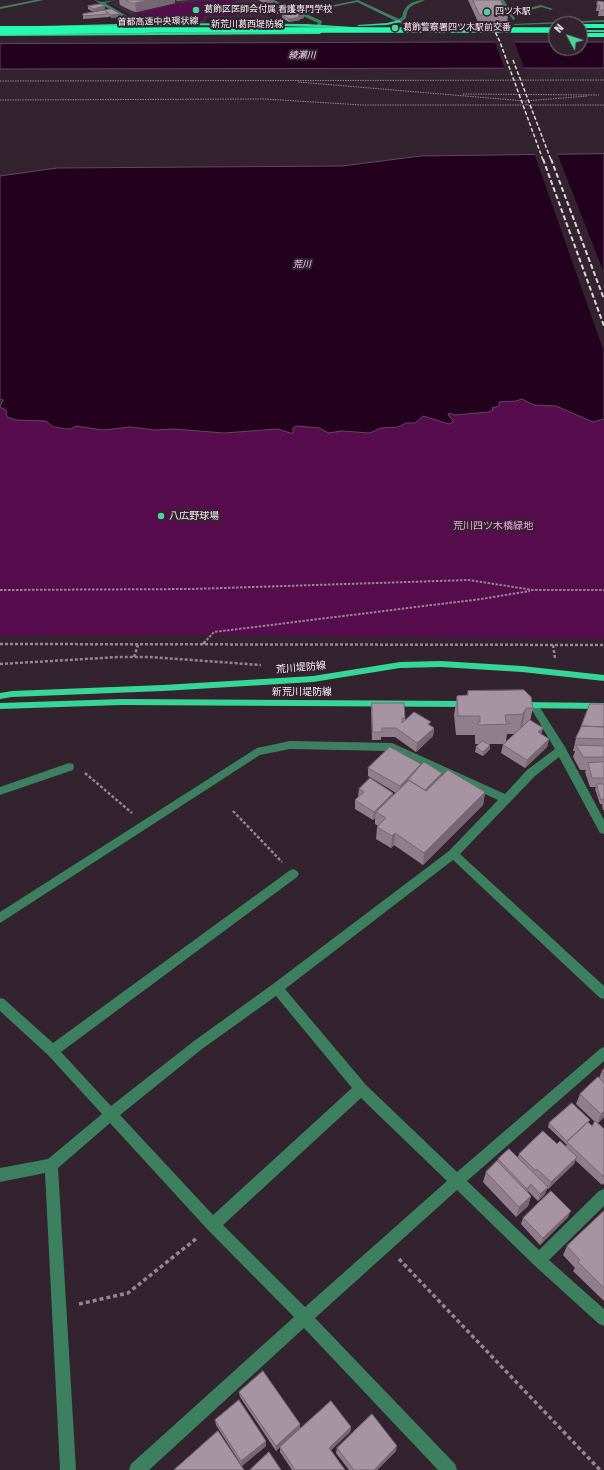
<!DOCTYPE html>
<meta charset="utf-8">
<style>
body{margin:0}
#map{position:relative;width:604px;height:1470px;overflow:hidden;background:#32232f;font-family:Signika,sans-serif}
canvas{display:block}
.north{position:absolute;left:548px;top:16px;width:40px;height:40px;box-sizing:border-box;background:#32232f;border:1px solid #82747f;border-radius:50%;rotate:310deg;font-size:11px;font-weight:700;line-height:16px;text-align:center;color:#f9eef6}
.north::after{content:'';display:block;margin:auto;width:14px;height:18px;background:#4fd399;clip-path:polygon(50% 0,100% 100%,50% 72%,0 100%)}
</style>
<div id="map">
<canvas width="604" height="1470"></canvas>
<div class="north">N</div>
</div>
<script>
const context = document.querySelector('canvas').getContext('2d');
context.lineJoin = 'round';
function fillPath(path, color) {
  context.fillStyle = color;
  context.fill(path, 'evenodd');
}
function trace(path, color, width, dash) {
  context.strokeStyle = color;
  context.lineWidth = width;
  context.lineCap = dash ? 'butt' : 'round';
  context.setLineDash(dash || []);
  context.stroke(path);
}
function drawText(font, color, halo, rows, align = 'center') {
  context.font = font + ' Signika,"Noto Sans JP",sans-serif';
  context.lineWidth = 4;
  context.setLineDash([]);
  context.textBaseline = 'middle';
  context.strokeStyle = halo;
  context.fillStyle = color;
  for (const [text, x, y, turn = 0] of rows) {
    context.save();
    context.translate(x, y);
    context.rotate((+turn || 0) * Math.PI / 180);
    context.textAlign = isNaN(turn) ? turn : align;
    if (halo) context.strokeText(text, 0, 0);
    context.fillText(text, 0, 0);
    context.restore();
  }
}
fillPath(new Path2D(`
 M124,0H256L266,5L274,3L281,7L263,13L275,22H261L258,17H207L206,23H143L110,3Z`), '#3f2b3b');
fillPath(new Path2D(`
 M213,0H235V16H204L203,21H147L135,14L176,4Z
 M522,399L534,405L556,406L593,422L604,419V639L180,635L0,636V407L6,410L8,417L16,420L46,421L53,427L75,426L104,430L130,427L156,430L174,429L224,433L278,429L290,433L294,432L293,428L296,426L360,433L376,431L381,428L398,427L406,423H415L423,416L430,420L448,415L449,413L455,415L489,412L492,408L499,406V402L516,401Z`), '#560c4d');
const water = new Path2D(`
 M462,42H556V48H580V42H604V68L0,69V44Z
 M604,154V419L593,422L556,406L534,405L522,399L516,401L499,402V406L492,408L493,410L489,412L455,415L449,413L448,415L453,420V422L449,424L423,416L415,423H406L398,427L381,428L370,433L342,431L328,433L320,428L296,426L293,428V433H290L278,429L224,433L174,429L156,430L130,427L103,430L76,426C68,432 61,427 53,427L46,421L16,420L7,417L6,410L0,407L3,400L0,399V176L57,168L342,166L421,156Z`);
fillPath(water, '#23001e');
trace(water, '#63475f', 1);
fillPath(new Path2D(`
 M494,40L514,41L525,70H505Z
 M534,153H557L604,273V352Z`), '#32232f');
trace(new Path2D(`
 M0,81L604,80
 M298,82L525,101
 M463,94L599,95
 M0,100L265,99L362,105H604
 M527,105L525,101L588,96`), '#948791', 1, [1.5, 1]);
trace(new Path2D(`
 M0,590L192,589L469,580L533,590H604
 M204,643L214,632L481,599L530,591`), '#948791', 2, [2.5, 1.5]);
trace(new Path2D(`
 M0,644L604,645
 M203,644L205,642
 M553,645L555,658
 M134,657L138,645
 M0,664L119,657H150L261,665
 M85,773L132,813
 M233,811L282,862`), '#948791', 2.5, [3, 2]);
trace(new Path2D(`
 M399,1259L600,1470
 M79,1304L128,1293L197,1238`), '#948791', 3.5, [4, 3]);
fillPath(new Path2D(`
 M35,0H44L0,9V7Z
 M94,0L102,2L117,0L105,3L140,24L136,25Z
 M269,0H274L300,12L358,0L399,19L402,17C404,5 413,0 425,0C414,6 408,3 406,18L402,21L424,32L420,33L357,2L304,13L322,21L321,25L319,26L317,25L318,23Z
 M500,0H504L511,12L541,5L553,9L551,10L541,7L513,15L515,19L513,20Z
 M604,20V22L515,25L513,24Z
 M534,702L537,703L565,747L604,820V834L600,833L559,757L535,776L460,854L604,986V999L600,998L453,860L285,989L366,1085L457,1172L600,1049L604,1047V1061L467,1181L539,1250L599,1191L604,1189V1206L549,1260L604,1309V1326L599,1324L534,1265L457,1190L315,1318L455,1464L457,1470H438L304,1328L149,1470H129L131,1464L294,1317L208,1230L110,1123L58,1168L76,1470H60L45,1173L0,1182V1168L48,1159L102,1114L48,1055L0,1011V998L4,999L53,1043L289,871L293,869L297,871L299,874L297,877L61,1052L111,1106L194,1041L273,984L449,851L498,800L391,751L290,749L260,755L0,923V912L257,748L290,741L392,743L505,794L527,770L555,749L529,705ZM276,996L352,1088L213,1215L120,1115L202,1049ZM361,1098L447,1181L305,1307L223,1225Z
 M69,763L73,764L74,767L73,770L0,795V787Z`), '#3d8060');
fillPath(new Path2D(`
 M399,20L401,22L387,25L359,26L357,25L387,23Z
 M157,23L307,24L368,28L366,29C244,23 122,25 0,29V27Z
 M580,30H604V32H580Z
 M322,32L320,34L0,36V34Z
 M441,661L522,666L604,675V681L522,672L441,667L400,668L313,682L163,691L12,697L0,699V693L12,691L163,685L313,676L400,662Z
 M122,699L468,701L473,704L468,707L122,705L0,709V703Z
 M520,702L604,703V709L520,708L515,705Z`), '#36d796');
fillPath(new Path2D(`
 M580,24H604V28H580Z
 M0,26H120L123,28L120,30H0Z
 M580,33H604V37H580Z`), '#24faab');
trace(new Path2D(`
 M480,0L500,42L543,160
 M513,60L551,160`), '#e1d6de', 1.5, [4, 2]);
trace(new Path2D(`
 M543,159L604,326
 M551,159L604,299`), '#e1d6de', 2, [5, 2.5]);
trace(new Path2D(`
 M0,32L159,30H556`), '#24faab', 5.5);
fillPath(new Path2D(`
 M119,0H175V3L136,12L132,11L120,5Z
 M258,0H273V3L266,4Z
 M468,0H500L508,15L507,24H479Z
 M598,1L604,2V16H598L599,11H596Z
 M88,6L105,9L94,12L88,9Z
 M287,6V12L278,14L272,11V8Z
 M112,9L120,17L112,18L109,16V17L83,19V14Z
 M282,15L304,18L300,19V20L289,22L282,18Z
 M468,691L533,708L530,721L543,728L541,734L549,739L547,747L525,768L501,753L503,745L504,744H489L490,749L483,756L475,752L476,747L479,744H475V735H456L454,715L457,696L467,695ZM507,734H515L506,742Z
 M372,703L405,718V720L431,726L434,728L433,736L416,752L395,737H381V740H372L371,711Z
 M604,704V810H603L602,804H600L595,789L596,787H590L585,772L586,770H580L573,757L575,751H573L576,738L581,727Z
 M421,764V766L442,776L485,792L483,805L423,865L394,845L391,848L376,839L377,827L378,826L375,824V818L373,820L355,809V800L358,797L359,789L393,796L396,793L368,776V768Z
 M604,1069V1117L598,1123L604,1129V1183L602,1185L575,1160L574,1164L548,1189H547L545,1194L538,1201L528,1191V1192L531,1196L528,1206L516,1217L483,1182L486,1172L497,1161L498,1159L518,1157L519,1154L557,1144L565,1147L567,1144H566L548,1127L549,1123H589L592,1126L595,1122L576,1104L580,1094L599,1078L602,1071Z
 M604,1211V1301L573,1271L575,1268L563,1255L567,1246Z
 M568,1217L540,1245L521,1224L523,1218Z
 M239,1392L300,1424V1428L351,1427L350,1432L331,1450L345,1470H292L280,1452V1447L282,1445L276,1451L240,1397Z
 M215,1420L266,1446L242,1466L216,1425Z
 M337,1448L396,1451L377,1470H349L336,1453Z`), '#907f8b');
fillPath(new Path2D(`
 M148,0H175V3L136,12L135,3Z
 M176,0H189L177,1Z
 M271,0H273V3L266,4V1Z
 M105,6V9L94,12L93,9Z
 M287,6V12L278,14V11L283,7Z
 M120,14V17L112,18L111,15Z
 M304,15V18L300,19V20L289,22V19Z
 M526,708L522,727L519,733L523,714Z
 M434,728L433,736L416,752L417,743Z
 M543,728L541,737L538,732Z
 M549,739L547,747L525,768L527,760Z
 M490,745V749L483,756V752Z
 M421,764L420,773L408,780L407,786L399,794L400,786Z
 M442,773L441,781L424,799L425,790Z
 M485,792L483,805L423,865L424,853Z
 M393,793V802L376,812L375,818L373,820L374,812Z
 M395,833L394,845L391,848L392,836Z
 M604,1111V1117L597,1124L601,1114Z
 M577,1157L574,1164L548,1189L551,1182Z
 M531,1184L528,1191L525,1196L527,1189Z
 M548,1187L545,1194L538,1201L540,1194Z
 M531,1196L528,1206L516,1217L519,1207Z
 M571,1211L568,1217L540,1245L543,1238Z
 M300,1424V1429L276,1451V1446Z
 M351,1427L350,1432L329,1452V1448Z
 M266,1441V1446L242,1466L241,1461Z
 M397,1446L396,1451L377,1470H374Z`), '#756871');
const building = new Path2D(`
 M126,0H148L135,3H131Z
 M473,0H500L508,15H480Z
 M598,1L604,2V10H599L600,5H597Z
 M101,4L105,6L93,9L88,6Z
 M284,4L287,6L283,7L287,9L278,11L272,8Z
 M112,9L120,14L111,15L105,11L108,14L83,16V14Z
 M298,12L304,15L298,16L300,17L289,19L282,15Z
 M524,690L531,697L533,708H526L523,714L505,715L506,722H509V724L478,725V722H480V716H458L457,696L468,695V691Z
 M372,703H404L405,718H402V723L414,712L431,722L428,724L434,728L417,743L396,728H382V732H373Z
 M590,704H604V727L582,726L581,727Z
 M530,720L543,728L538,732L549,739L527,760L503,745Z
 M582,726L604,727V739L576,738Z
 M483,741L490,745L483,752L476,747Z
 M576,745L604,746V757H584Z
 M390,747L421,764L400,786L368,768Z
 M424,762L442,773L425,790L408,780Z
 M604,762V778H592L588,763Z
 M448,770L485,792L424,853L395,833L392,836L377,827L386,818L376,812L409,780L426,791Z
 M370,778L393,793L374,812L355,800L364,792L359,789Z
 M597,784H604V803L603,799L601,800Z
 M604,1069V1074L602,1071Z
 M598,1077L604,1083V1111L601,1114L580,1094Z
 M572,1103L590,1120L567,1141L549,1123Z
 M595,1121L604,1129V1177L567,1142L588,1122L592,1126Z
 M543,1131L557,1144L560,1141L577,1157L551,1182L537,1169L535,1170L519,1154Z
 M509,1149L548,1187L540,1194L531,1184L527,1189L498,1159Z
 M497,1161L531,1196L519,1207L486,1172Z
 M551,1191L571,1211L543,1238L523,1218Z
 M604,1211V1288L578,1262L580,1260L567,1246Z
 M263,1371L300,1424L276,1446L239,1392Z
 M239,1400L266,1441L241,1461L215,1420Z
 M331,1401L351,1427L329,1448L345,1470H295L280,1447Z
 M372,1414L397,1446L374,1470H354L337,1448Z
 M218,1431L244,1470H174Z
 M269,1452L281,1470H250Z`);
fillPath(building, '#a794a2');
trace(building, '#756871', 1);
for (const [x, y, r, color] of [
 [196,10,4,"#4fd399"],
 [487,12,4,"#4fd399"],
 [395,28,4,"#4fd399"],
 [161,516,4,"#4fd399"]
]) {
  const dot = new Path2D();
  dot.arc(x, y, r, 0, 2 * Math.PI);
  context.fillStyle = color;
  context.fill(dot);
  trace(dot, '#32232f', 1.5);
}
drawText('9px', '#f9eef6', '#32232f', [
 ["葛飾区医師会付属 看護専門学校",204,10],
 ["四ツ木駅",495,12],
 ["葛飾警察署四ツ木駅前交番",403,28]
], 'left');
drawText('9px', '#f9eef6', '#32232f', [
 ["首都高速中央環状線",158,22,-1],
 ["新荒川葛西堤防線",247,25]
]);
drawText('italic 9px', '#fdd2f3', '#32232f', [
 ["綾瀬川",302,56],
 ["荒川",302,265,-1]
]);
drawText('10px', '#f9eef6', '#32232f', [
 ["八広野球場",169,516]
], 'left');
drawText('10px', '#f5a2e4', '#32232f', [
 ["荒川四ツ木橋緑地",493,526]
]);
drawText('10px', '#f9eef6', '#32232f', [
 ["荒川堤防線",301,668,-5],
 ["新荒川堤防線",302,692]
]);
</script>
